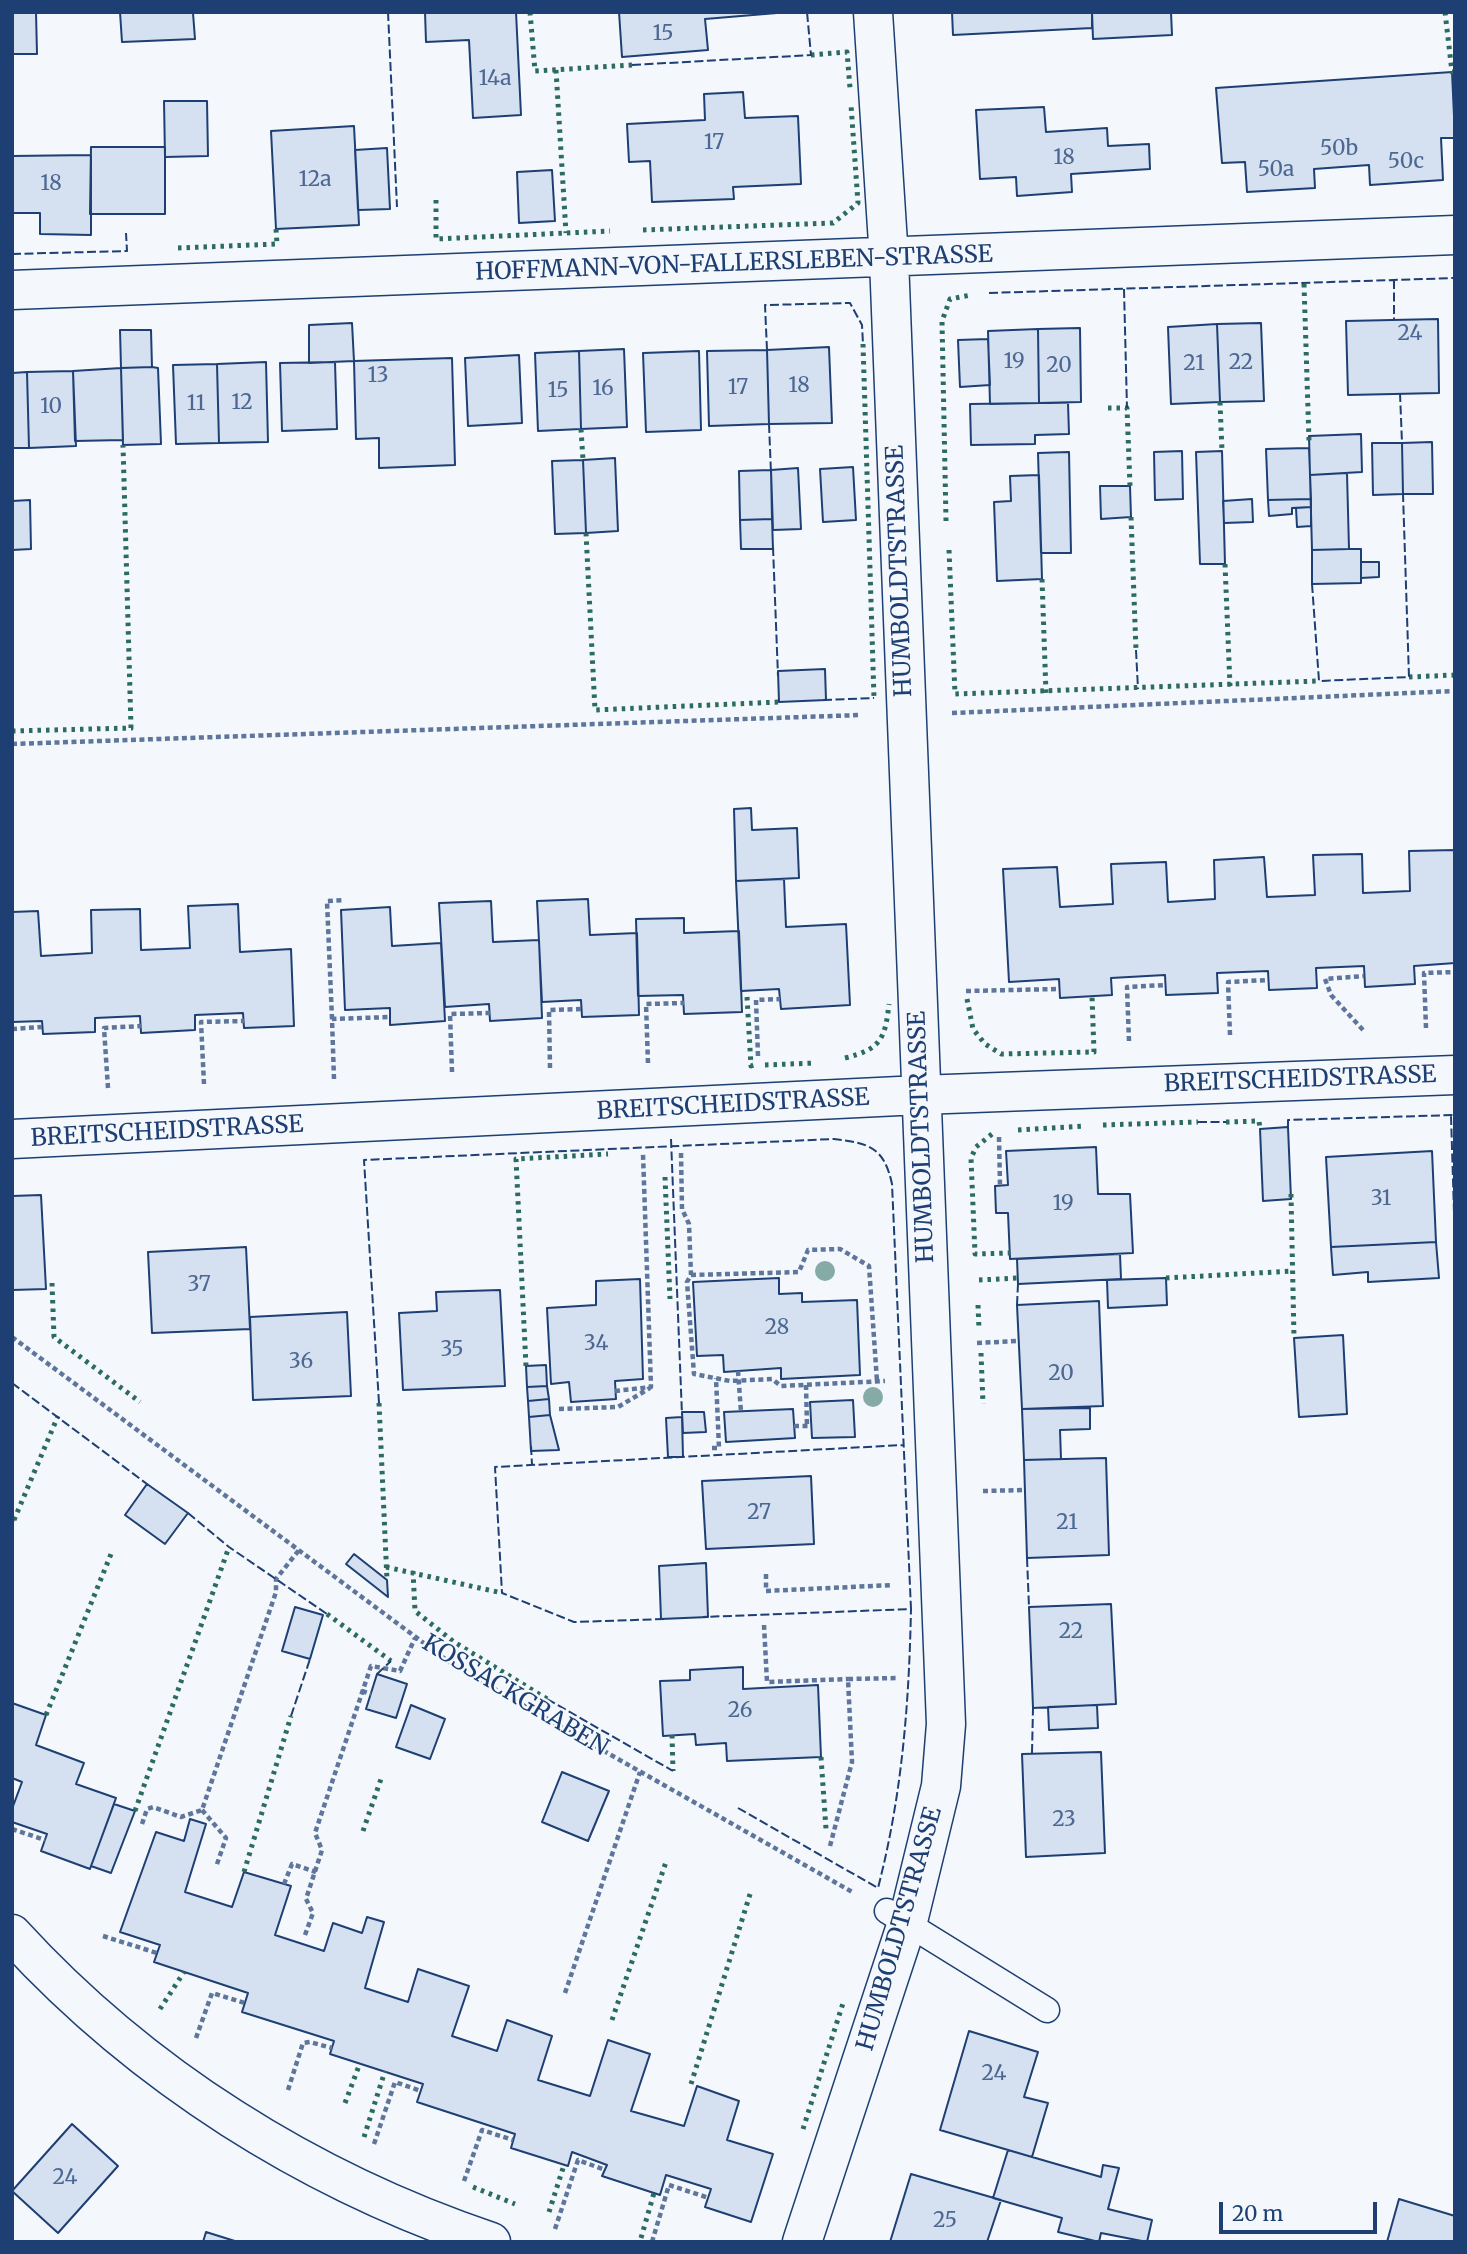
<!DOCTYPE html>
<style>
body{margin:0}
#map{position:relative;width:1467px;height:2254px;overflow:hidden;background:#f4f7fb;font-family:Merriweather,serif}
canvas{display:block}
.frame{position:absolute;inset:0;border:14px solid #1d3f73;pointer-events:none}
.scale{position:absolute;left:1219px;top:2202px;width:158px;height:32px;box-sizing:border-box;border:4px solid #1d3f73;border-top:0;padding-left:9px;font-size:21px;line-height:24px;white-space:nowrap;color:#1d3f73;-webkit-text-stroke:5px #f4f7fb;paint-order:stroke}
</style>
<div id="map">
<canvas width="1467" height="2254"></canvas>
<div class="frame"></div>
<div class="scale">20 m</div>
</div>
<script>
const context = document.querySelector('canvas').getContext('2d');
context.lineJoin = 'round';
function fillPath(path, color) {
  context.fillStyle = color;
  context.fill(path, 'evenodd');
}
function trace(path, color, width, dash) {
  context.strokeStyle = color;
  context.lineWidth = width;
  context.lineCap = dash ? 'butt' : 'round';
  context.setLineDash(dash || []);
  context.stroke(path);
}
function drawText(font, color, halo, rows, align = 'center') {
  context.font = font + ' Merriweather,serif';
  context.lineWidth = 5;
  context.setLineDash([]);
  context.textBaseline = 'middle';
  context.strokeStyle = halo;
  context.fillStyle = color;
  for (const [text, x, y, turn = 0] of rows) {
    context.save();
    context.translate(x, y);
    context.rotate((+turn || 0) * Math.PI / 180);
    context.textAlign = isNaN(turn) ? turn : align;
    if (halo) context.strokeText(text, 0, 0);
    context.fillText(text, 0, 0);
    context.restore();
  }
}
const building = new Path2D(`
 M12,12H36L37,54H12Z
 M120,12L193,13L195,39L122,42Z
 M425,12H516L521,115L473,118L469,40L426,42Z
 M619,12H789L705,19L708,50L622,57Z
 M952,12H1092V28L953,35Z
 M1092,12H1171L1172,35L1093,39Z
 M1452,72L1455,138H1441L1443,180L1370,185L1369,165L1314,169L1315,188L1247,192L1245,162L1222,163L1216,88Z
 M743,92L745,118L798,116L801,184L733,187L734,199L652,202L650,161L629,162L627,124L705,120L704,94Z
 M164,101H207L208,156L165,157Z
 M1044,107L1046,132L1107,128L1108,146L1149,144L1150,169L1071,174L1072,192L1017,196L1016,177L980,179L976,110Z
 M354,126L359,225L276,229L271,131Z
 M91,147H165V214H90Z
 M387,148L390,209L358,210L355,150Z
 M91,155V235L40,234V213H12V156Z
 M552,170L555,221L519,223L517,172Z
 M1438,319L1439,393L1348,395L1346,321Z
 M352,323L354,361L309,363V325Z
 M1261,323L1264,401L1220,402L1217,324Z
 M1217,324L1220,402L1171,404L1168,327Z
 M1080,328L1081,402L1039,403L1038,329Z
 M1038,329L1039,403L990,404L988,331Z
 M120,330H151L152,367L121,368Z
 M988,339L990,385L960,387L958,340Z
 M829,347L832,423L769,424L767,350Z
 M624,349L627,427L581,429L579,351Z
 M767,350L769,424L709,426L707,351Z
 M579,351L581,429L538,431L535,353Z
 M699,351L701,430L646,432L643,353Z
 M519,355L522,423L468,426L465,358Z
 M452,358L455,465L379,468V438L356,439L354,361Z
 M266,362L268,442L219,443L217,364Z
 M335,362L337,429L282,431L280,363Z
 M217,364L219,443L176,444L173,365Z
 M152,367L158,368L161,444L123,445L121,368Z
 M121,368L123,440L75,441L73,371Z
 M73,371L76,446L29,448L27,372Z
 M27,372L29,448H12V373Z
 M1039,403H1068L1069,434L1035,435V444L971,445L970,404Z
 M1361,434L1362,472L1310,475L1309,436Z
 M1432,442L1433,494H1403L1402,443Z
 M1372,443H1402L1403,494L1373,495Z
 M1309,448L1311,499L1268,500L1266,449Z
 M1182,451L1183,499L1155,500L1154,452Z
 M1222,451L1225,564H1200L1196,452Z
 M1069,452L1071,553H1041L1038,453Z
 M615,458L618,531L586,533L583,460Z
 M583,460L586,533L555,534L552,461Z
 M853,467L856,520L823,522L820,469Z
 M798,468L801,529L773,530L771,470Z
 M771,470L772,519L740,520L739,471Z
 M1347,473L1349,549L1312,550L1310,475Z
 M1039,475L1042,579L997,581L994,502L1011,501L1010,476Z
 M1100,486H1130L1131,517L1101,519Z
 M1252,499L1253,522L1224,523L1223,501Z
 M1311,499V507L1292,508V514L1269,516L1268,500Z
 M30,500L31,549L12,550V501Z
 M1311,507V526L1297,527L1296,508Z
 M772,519L773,549H741L740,520Z
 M1349,549H1361V583L1312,584V550Z
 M1361,562H1379V577L1361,578Z
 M825,669L826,700L779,702L778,671Z
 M751,808L752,830L797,828L799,878L736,881L734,809Z
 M1455,850V963L1414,966L1415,984L1365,987L1364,966L1316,968L1317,988L1269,990L1268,971L1217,973L1218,993L1166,995L1165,975L1111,978L1112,995L1060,998L1059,979L1009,982L1003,869L1057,867L1060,907L1113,904L1111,864L1166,862L1168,902L1215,899L1214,860L1264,857L1267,897L1315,895L1313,855L1362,854L1363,893L1410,891L1409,851Z
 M784,879L786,927L846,924L850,1005L781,1009L779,989L741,991L736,881Z
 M588,899L590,935L637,933L639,1015L582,1017L581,1000L542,1002L537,901Z
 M491,901L493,942L539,940L542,1018L490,1021L489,1004L445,1007L439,903Z
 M238,904L240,952L291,949L294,1026L244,1028L243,1013L195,1015V1030L141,1033L140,1016L95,1018V1032L43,1034L42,1021L12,1022V912L38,911L41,956L92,953L91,910L140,909L141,950L190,948L188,906Z
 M390,907L392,946L441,943L445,1021L390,1025V1008L345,1010L341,910Z
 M684,918V933L739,931L742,1012L684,1014L683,995L638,996L636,919Z
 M1288,1127L1291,1199L1263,1201L1260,1129Z
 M1096,1147L1098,1194H1130L1133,1253L1010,1259L1008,1213H996L995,1186L1008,1185L1006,1151Z
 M1432,1151L1436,1242L1331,1247L1326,1157Z
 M41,1195L46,1289L12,1290V1196Z
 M1436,1242L1439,1278L1368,1282V1272L1333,1275L1331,1247Z
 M246,1247L250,1329L152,1333L148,1252Z
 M1120,1254L1121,1279L1018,1284L1017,1259Z
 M779,1278V1294L802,1293V1302L857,1300L860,1375L781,1379V1368L724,1372L723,1355L697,1356L693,1282Z
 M1166,1278L1167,1305L1108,1308L1107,1280Z
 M640,1279L643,1379L615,1381L616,1399L571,1402L569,1382L551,1384L547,1308L596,1305V1281Z
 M500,1290L505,1386L403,1390L399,1313L437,1311L436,1292Z
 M1099,1301L1103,1406L1022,1409L1017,1305Z
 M347,1312L351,1396L253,1400L250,1317Z
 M1343,1335L1347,1414L1299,1417L1294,1338Z
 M546,1365L547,1386L527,1387L526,1366Z
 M547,1386L549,1399L528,1401L527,1387Z
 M549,1399L550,1415L529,1417L528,1401Z
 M853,1400L855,1437L812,1438L810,1402Z
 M1090,1408V1429L1060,1430L1061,1459L1024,1460L1022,1409Z
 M793,1409L795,1438L726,1442L724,1412Z
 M682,1412H704L706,1432L683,1433Z
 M550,1415L559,1450L531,1451L529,1417Z
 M682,1417L683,1457H668L666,1418Z
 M1106,1458L1109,1555L1027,1558L1024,1460Z
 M811,1476L814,1544L706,1549L702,1481Z
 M147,1484L188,1513L165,1544L125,1515Z
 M354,1554L387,1580L388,1597L346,1564Z
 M706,1563L708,1617L661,1619L659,1566Z
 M1111,1604L1116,1704L1033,1708L1029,1607Z
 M295,1607L323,1615L310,1659L282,1651Z
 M743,1667V1689L818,1685L821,1757L727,1761L726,1743L696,1745L695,1734L663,1736L660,1681L690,1680V1670Z
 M377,1674L407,1684L396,1718L366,1709Z
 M12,1703L46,1715L36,1745L84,1763L76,1784L116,1798L90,1869L41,1851L47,1834L12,1822V1809L22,1782L12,1778Z
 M411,1705L445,1719L430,1759L396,1747Z
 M1097,1705L1098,1728L1049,1730L1048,1707Z
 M1101,1752L1105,1853L1026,1857L1022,1754Z
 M562,1772L609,1791L588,1841L542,1822Z
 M114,1804L135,1811L111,1873L91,1866Z
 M190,1819L206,1824L185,1892L232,1907L244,1872L291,1886L275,1935L324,1951L333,1923L362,1933L367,1917L384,1922L365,1988L408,2002L418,1969L469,1986L452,2036L497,2051L507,2020L552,2036L538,2080L590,2096L608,2040L650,2054L631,2111L684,2126L697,2086L739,2101L727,2140L773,2154L751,2222L705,2207L711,2189L666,2175L660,2195L602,2176L607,2165L572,2152L568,2166L511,2148L515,2134L417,2102L423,2084L330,2054L334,2041L242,2012L248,1993L154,1962L160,1945L120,1932L156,1832L184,1841Z
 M969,2031L1038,2052L1024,2097L1048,2103L1032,2157L940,2130Z
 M72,2124L118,2166L58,2233L12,2191Z
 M1008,2150L1101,2177L1103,2165L1119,2168L1108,2209L1152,2220L1147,2242L1101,2233L1099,2242L1058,2232L1062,2218L993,2198Z
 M911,2174L1001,2200L987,2242H890Z
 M1399,2199L1455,2216V2242H1387Z
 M206,2232L238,2242H203Z`);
fillPath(building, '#d5e0f0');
trace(building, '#1d3f73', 2);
const lane = new Path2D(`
 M887,1911L1047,2010`);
const street = new Path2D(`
 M12,290L1455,235
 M12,1139L920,1095L1455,1075
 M12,1934C142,2076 309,2181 491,2242
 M802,2242L909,1917L941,1786L946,1724L889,259L873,12`);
trace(lane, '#1d3f73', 27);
trace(street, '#1d3f73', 41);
trace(new Path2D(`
 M952,713L1455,691
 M12,744L861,715
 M966,991L1059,989
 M332,1019L327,901L344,900
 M1426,1028L1424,973L1455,972
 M12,1029L42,1027
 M1363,1030L1331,995L1325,979L1364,976
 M1230,1035L1228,982L1268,980
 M1129,1041L1127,987L1166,985
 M758,1056L756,1000L780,999
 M648,1063L646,1004L684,1003
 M550,1068L549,1010L581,1009
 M452,1072L450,1014L490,1013
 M334,1079L332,1019L390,1017
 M204,1084L201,1022L244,1021
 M108,1088L104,1028L141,1026
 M999,1137L1000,1185
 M681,1153L682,1209L689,1224L691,1275L687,1282L694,1374L730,1381L772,1379L781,1386L885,1381
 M691,1275L799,1272L808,1250L840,1249L869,1266L877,1381
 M12,1337L456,1667L854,1893
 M977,1343L1018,1341
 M738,1371L741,1412
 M806,1385L807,1426
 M615,1391L651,1387L643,1154
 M559,1409L618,1407L650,1388
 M794,1426H811
 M712,1448H719L716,1378
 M983,1491L1024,1490
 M766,1574V1591L893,1585
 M764,1625L767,1682L848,1679
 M362,1691L371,1694
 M202,1810L226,1838L216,1867
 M142,1824L147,1809L153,1807L181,1817L202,1810L276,1592V1579L299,1550
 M12,1829L45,1840
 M830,1846L852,1762L848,1679L898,1678
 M284,1884L292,1864L316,1872
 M305,1935L313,1913L306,1899L322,1850L315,1833L371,1666L400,1671L415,1638
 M103,1936L157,1953
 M565,1993L640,1772
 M196,2038L212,1993L245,2003
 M288,2090L303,2043L310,2042L332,2048
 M374,2144L395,2082L421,2091
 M464,2181L482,2130L513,2140
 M555,2229L578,2160L605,2170
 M652,2242L669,2185L709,2198`), '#5e769c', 4.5, [5, 3.5]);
trace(lane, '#f4f7fb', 24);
trace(street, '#f4f7fb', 38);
trace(new Path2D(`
 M530,12L535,71L632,65
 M1445,12L1452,72H1455
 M811,55L847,52L850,88
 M556,70L566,233
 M436,200V239L610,231
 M643,230L833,223L858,203L851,105
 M178,248L277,244L276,229
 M1304,284L1309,441
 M863,344L874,698
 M1220,402L1222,451
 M1108,408H1127L1130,486
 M581,429L583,460
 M1131,517L1136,650
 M946,521L942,321L950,299L971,295
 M586,533L595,710L779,702
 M949,550L955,694L1319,681
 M1225,564L1230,686
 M1042,579L1046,693
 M1409,677L1455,675
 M12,731L131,728L123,445
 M747,997L751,1066L754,1065
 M967,999L973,1029L985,1044L1001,1054L1094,1052L1092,996
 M845,1058C881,1049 885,1039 889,1004
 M765,1065L815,1063
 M1226,1122L1259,1121L1260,1129
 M1103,1125L1198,1122
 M1018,1130L1084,1126
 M992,1134L976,1147L971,1158L975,1254L1010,1253
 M665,1177L670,1299
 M1291,1194L1294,1338
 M1166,1278L1293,1271
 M979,1280L1018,1278
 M52,1283L54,1337L140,1402
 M978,1305L979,1329
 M981,1353L983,1404
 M526,1366L516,1159L608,1154
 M379,1403L387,1580
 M14,1520L58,1416
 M386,1567L502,1593
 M413,1571L415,1611L454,1642L547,1699
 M327,1614L391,1661
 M46,1715L111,1554
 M672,1735L673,1771
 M821,1757L826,1829
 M135,1811L229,1547
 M363,1831L382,1776
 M244,1872L291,1716
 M160,2009L184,1972
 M612,2020L666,1862
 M691,2084L751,1891
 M345,2103L360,2063
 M803,2129L844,2000
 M364,2137L385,2071
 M473,2187L515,2204
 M549,2212L564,2165
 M641,2238L654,2193`), '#2c6c60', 5, [3.5, 5]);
trace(new Path2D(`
 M388,12L397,207
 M632,65L811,55L807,12
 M12,254L127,251L126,233
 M1394,280V320
 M1124,289L1127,408
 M989,293L1455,278
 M767,350L765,305L850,303L862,325L863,344
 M1400,393L1402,443
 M769,424L771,473
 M773,547L778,676
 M1312,584L1319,681L1409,677L1403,494
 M1136,650L1138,689
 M823,700L874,698
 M1451,1116L1455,1244
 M1198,1122H1226
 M1288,1127V1120L1455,1115
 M671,1139L682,1415
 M1017,1305L1018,1284
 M12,1383L147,1484
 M379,1403L364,1160L834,1139C869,1143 884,1147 892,1184L911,1609L703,1617
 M531,1446L532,1465
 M188,1513L229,1547L327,1614
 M12,1523L14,1520
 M1027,1558L1029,1607
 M664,1619L574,1622L502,1593L495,1467L903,1445
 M377,1674L391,1661
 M547,1699L673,1771
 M291,1716L310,1659
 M1032,1753L1033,1708
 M738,1808L878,1888C902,1795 909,1705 911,1609`), '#1d3f73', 2, [9, 3.5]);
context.fillStyle = '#86aba6';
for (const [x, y] of [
 [825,1271],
 [873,1397]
]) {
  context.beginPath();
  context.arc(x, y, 10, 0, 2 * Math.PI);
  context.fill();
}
drawText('21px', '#4b6792', null, [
 ["15",663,34],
 ["14a",495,79],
 ["17",714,143],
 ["50b",1339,149],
 ["18",1064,158],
 ["50c",1406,162],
 ["50a",1276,170],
 ["12a",315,180],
 ["18",51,184],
 ["24",1410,334],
 ["19",1014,362],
 ["22",1241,363],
 ["21",1194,364],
 ["20",1059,366],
 ["13",378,376],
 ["18",799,386],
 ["17",738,388],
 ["16",603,389],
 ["15",558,391],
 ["12",242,403],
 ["11",196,404],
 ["10",51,407],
 ["31",1381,1199],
 ["19",1063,1204],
 ["37",199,1285],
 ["28",777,1328],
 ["34",596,1344],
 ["35",452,1350],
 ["36",301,1362],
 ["20",1061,1374],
 ["27",759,1513],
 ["21",1067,1523],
 ["22",1071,1632],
 ["26",740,1711],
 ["23",1064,1820],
 ["24",994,2074],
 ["24",65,2178],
 ["25",945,2221]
]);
drawText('24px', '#1d3f73', '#f4f7fb', [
 ["HOFFMANN-VON-FALLERSLEBEN-STRASSE",734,264,-2],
 ["HUMBOLDTSTRASSE",900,571,-92],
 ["BREITSCHEIDSTRASSE",1300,1080,-2],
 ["BREITSCHEIDSTRASSE",733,1105,-3],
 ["BREITSCHEIDSTRASSE",167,1132,-3],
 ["HUMBOLDTSTRASSE",922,1137,-92],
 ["KOSSACKGRABEN",515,1696,31],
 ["HUMBOLDTSTRASSE",900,1929,-74]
]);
</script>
